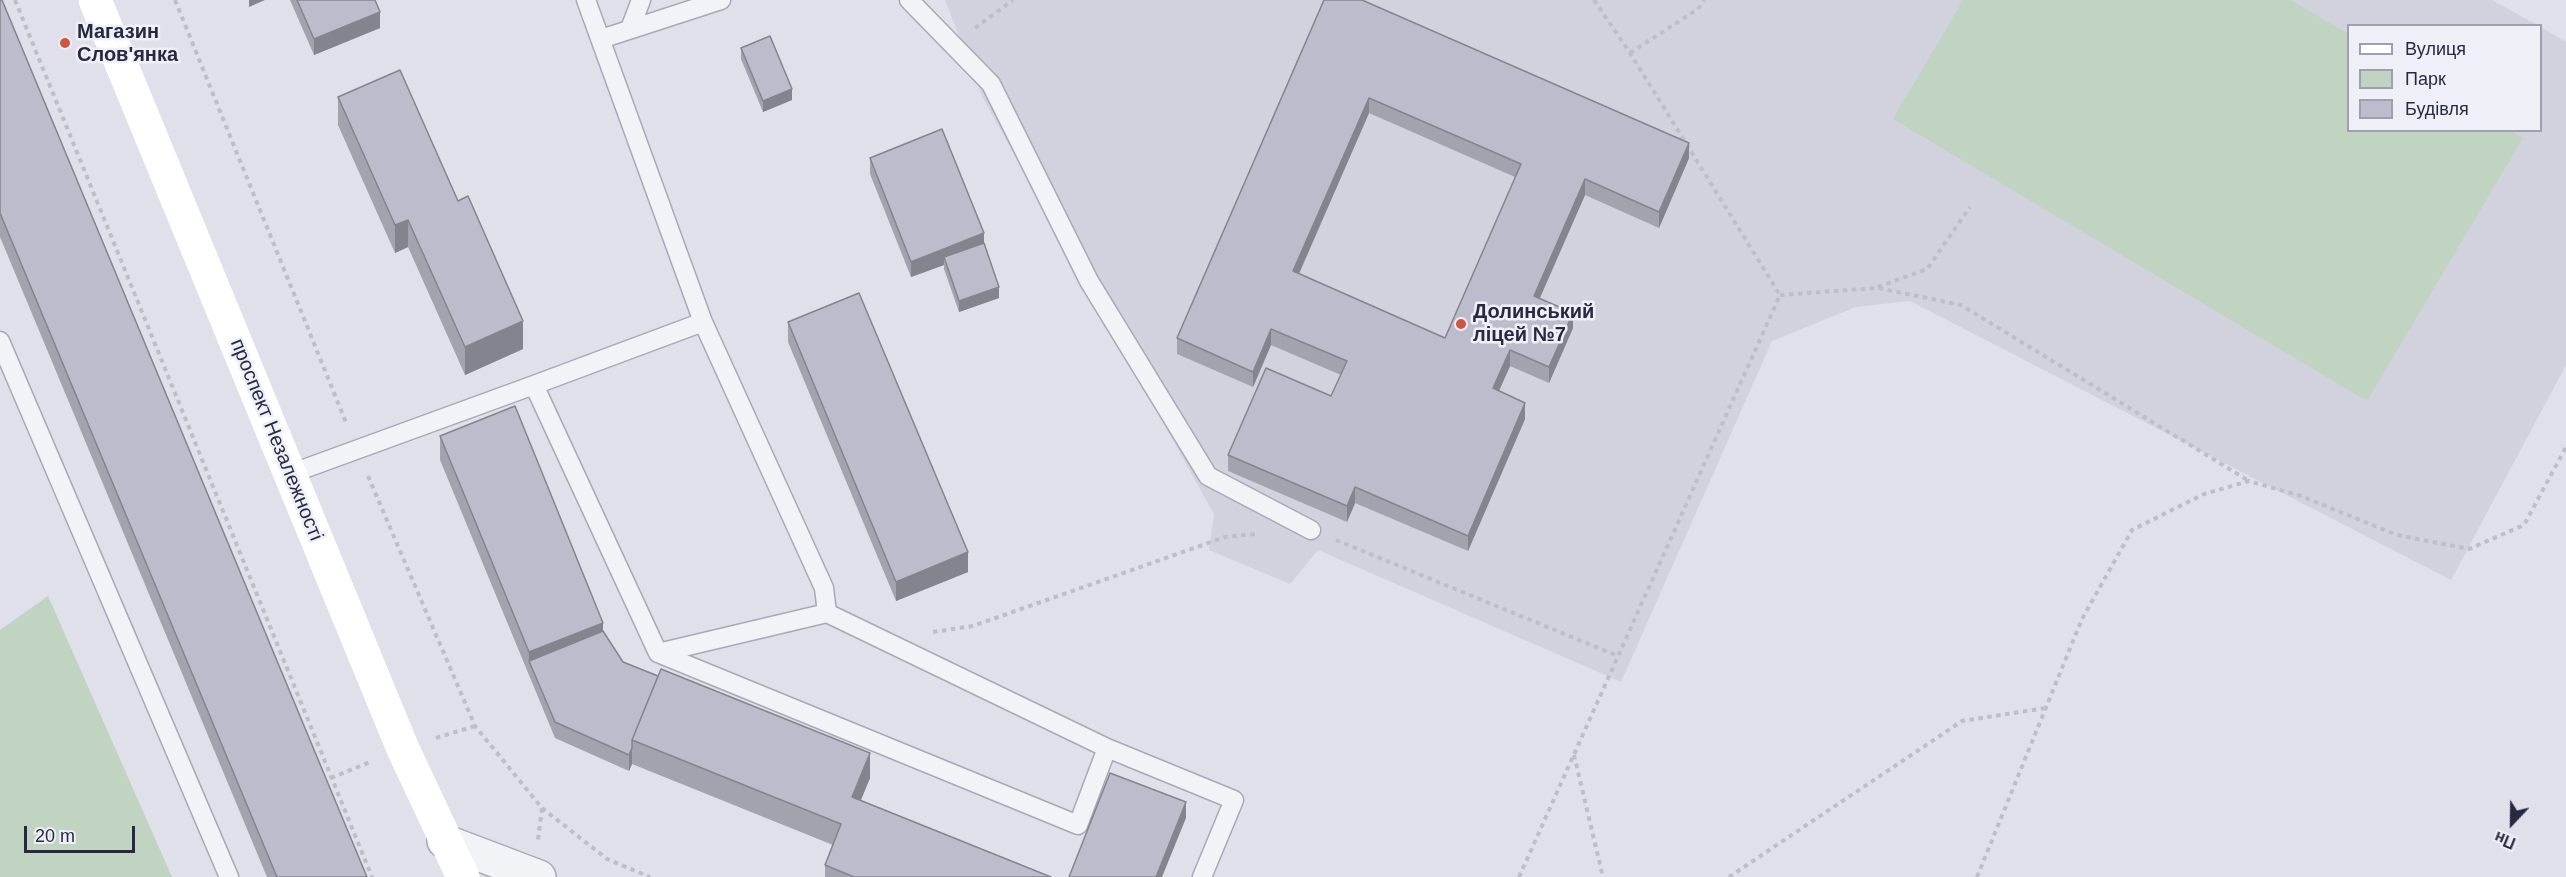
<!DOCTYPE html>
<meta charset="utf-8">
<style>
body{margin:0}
#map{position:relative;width:2566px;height:877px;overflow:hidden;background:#dfe0e9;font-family:Arial,sans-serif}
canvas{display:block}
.legend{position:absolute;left:2347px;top:24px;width:195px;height:108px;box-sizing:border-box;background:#eff0f7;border:2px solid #9fa0af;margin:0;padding:8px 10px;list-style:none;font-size:18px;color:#272942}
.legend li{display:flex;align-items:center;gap:12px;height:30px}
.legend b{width:30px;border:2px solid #9fa0af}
.north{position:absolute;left:2482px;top:793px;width:60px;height:60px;-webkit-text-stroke:4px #eff0f7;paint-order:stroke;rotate:202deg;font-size:16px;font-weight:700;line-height:24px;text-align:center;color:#272942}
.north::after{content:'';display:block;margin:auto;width:21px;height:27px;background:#272942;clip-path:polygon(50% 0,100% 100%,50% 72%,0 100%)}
.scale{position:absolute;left:24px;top:826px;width:111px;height:27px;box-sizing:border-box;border:3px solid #272942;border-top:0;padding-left:8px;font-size:18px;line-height:21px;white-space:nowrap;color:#272942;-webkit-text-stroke:4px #eff0f7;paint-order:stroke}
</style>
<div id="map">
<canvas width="2566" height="877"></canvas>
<ul class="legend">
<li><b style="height:8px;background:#fff"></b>Вулиця</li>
<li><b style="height:16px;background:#c0d4c1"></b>Парк</li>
<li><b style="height:16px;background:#bcbdcc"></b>Будівля</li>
</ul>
<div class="north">Пн</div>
<div class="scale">20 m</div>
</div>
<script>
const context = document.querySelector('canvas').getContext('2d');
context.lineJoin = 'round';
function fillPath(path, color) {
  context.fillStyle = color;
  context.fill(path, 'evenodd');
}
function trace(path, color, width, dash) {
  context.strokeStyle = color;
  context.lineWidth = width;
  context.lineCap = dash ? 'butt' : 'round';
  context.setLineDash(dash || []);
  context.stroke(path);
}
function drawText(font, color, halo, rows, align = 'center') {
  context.font = font + ' Arial,sans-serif';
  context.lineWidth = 5;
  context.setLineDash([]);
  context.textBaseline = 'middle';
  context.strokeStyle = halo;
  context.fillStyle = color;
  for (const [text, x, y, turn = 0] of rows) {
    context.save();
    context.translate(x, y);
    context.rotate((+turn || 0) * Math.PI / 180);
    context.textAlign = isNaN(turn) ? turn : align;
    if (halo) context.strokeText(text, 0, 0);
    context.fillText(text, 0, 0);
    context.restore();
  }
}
fillPath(new Path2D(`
 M945,0H2492L2537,25L2348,26V130H2540L2541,27L2566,42V365L2451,580L1910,301L1856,307L1772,341L1621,682L1318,550L1290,584L1209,550L1214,514L984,100Z`), '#d1d2de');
fillPath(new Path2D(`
 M1963,0H2291L2348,34V130H2510L2523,138L2367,401L1893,119Z
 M48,596L172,877H0V630Z`), '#c0d4c1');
const lane = new Path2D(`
 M586,0L703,322L534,385L658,653L1078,825L1107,748L1234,800L1202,877
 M909,0L991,84L1089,281L1208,476L1311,530
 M630,29L641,0
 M601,39L721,0
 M703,322L824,588L827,613
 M0,341L229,877
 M290,474L534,385
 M658,653L827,613L1107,748`);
const street = new Path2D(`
 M444,841L539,877`);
trace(lane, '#a8a9b7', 21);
trace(street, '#a8a9b7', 36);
trace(new Path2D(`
 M15,0L372,877
 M175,0L347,425
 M1594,0L1630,53L1780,295
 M975,28L1013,0
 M1630,53L1698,9L1704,0
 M1878,287L1927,269L1970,207
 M1780,295L1878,288L1961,305L2249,481
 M368,476L475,726L542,808L538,840
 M1336,540L1618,656
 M933,632L973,626L1225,537L1255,534
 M436,738L475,726
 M1574,755L1603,877
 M331,778L370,762
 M542,808L607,859L650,877
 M1519,877L1780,295
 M1729,877L1962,721L2046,708
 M1977,877L2082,619L2132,530L2204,494L2249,481L2301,496L2397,535L2469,549L2524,525L2566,447`), '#bdbec8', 4, [4.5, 4.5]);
trace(lane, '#f2f3f7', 18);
trace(street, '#f2f3f7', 33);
trace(new Path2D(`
 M95,0L403,749L463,877`), '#fff', 33);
fillPath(new Path2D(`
 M0,0L367,877H267L0,237Z
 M290,0H375L380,28L314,55Z
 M1324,0L1689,158L1659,228L1585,195L1540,298L1573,328L1549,383L1510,366L1499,391L1525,419L1468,551L1355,503L1347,522L1228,471V455L1331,396L1341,375L1271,345L1253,387L1177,354V338ZM1369,113L1515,177L1445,338L1299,274Z
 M741,48L792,100L763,112L741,59Z
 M338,97L523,349L465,375L408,247L395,253L338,125Z
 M870,158L984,244L999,298L959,312L944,269V265L911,277L870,174Z
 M788,322L968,572L896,601L788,342Z
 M440,436L603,631L623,662L870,778L861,800L1051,877H825V865L833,845L632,764L629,771L555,738L440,460Z`), '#a2a3af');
fillPath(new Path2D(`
 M249,0H265L249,7Z
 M380,12V28L314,55V39Z
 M792,89V100L763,112V101Z
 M1369,98V113L1293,287V271Z
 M1689,143V158L1659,228V212Z
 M1585,179V195L1534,311V296Z
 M408,220V247L395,253V225Z
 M984,233V249L944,257V265L911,277V262Z
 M999,287V298L959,312V301Z
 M1573,313V328L1549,383V367Z
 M523,321V349L465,375V347Z
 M1271,329V345L1253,387V372Z
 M1510,350V366L1493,404V388Z
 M1525,403V419L1468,551V536Z
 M1355,487V503L1347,522V506Z
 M968,552V572L896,601V582Z
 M603,623V647L529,661V676V652Z
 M632,748V764L629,771V755Z
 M870,753V778L852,821V797Z
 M1186,802V818L1162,877H1156Z`), '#84848f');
const building = new Path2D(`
 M0,0H2L367,877H277L0,213Z
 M297,0H375L380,12L314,39Z
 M1324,0H1362L1689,143L1659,212L1585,179L1534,296L1573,313L1549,367L1510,350L1493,388L1525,403L1468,536L1355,487L1347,506L1228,455L1266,368L1331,396L1347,361L1271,329L1253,372L1177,338ZM1369,98L1521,164L1445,338L1293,271Z
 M770,36L792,89L763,101L741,48Z
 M400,70L458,201L468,196L523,321L465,347L408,220L395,225L338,97Z
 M942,129L984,233L911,262L870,158Z
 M984,243L999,287L959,301L944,257Z
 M859,293L968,552L896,582L788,322Z
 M515,406L603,623L529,652L440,436Z
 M603,631L623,662L658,676L632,740V748L629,755L555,722L529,661Z
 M661,669L870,753L852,797L1051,877H854L825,865L841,824L632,740Z
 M1110,773L1186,802L1156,877H1069Z`);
fillPath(building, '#bcbdcc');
trace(building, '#84848f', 1.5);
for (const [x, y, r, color] of [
 [65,43,6,"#d6533d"],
 [1461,324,6,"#d6533d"]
]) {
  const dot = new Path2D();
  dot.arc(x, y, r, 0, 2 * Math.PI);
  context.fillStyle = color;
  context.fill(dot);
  trace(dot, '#eff0f7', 2);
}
drawText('bold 20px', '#272942', '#eff0f7', [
 ["Магазин",77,32],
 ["Слов'янка",77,55],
 ["Долинський",1473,312],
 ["ліцей №7",1473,335]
], 'left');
drawText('20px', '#272942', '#eff0f7', [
 ["проспект Незалежності",276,440,68]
]);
</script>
